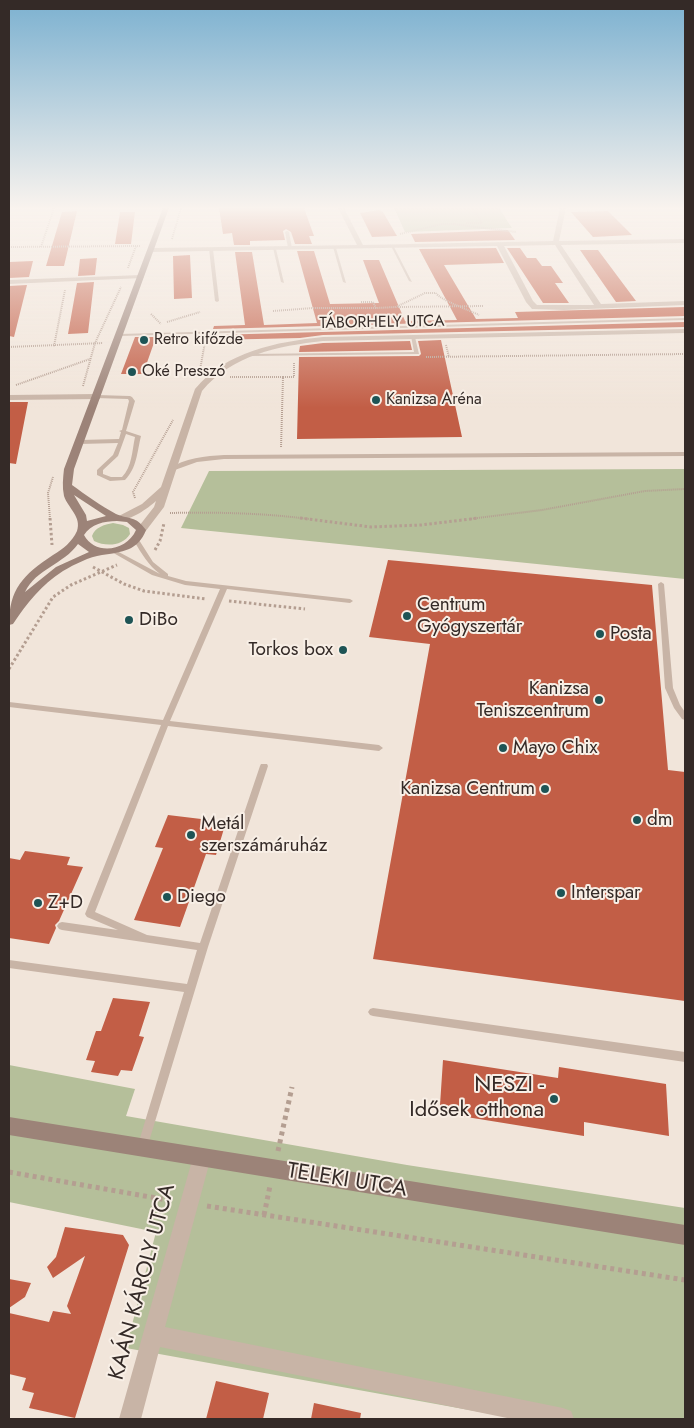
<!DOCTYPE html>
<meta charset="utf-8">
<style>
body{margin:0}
#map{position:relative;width:694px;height:1428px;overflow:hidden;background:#f1e5da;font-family:Jost,sans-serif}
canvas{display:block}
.frame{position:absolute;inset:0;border:10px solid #342a27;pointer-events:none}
</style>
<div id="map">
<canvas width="694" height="1428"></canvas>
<div class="frame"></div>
</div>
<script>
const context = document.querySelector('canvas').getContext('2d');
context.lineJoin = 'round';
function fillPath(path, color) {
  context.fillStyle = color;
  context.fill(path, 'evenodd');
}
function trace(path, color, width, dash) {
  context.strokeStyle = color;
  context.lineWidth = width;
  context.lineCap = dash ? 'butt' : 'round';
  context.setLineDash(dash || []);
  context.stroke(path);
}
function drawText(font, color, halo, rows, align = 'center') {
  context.font = font + ' Jost,sans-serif';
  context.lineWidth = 4;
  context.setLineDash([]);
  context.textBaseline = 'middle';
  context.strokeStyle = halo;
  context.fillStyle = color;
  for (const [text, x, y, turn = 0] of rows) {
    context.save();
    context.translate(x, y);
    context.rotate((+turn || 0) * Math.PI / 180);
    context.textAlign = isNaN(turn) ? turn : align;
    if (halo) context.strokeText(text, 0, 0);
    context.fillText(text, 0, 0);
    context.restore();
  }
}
fillPath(new Path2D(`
 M394,208H499L512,228L405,232Z
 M685,469V579L181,528L209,471Z
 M113,523L123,525L129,528L130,534C123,546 106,547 94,541L92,536C95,527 104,525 113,523Z
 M9,1065L135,1089L126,1116L407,1165L685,1208V1419H519L126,1348L156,1232L9,1202Z`), '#b5bf9a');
fillPath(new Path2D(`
 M219,208H304L314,236H309L312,244H295L291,232L286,229L283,231L285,240L250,241V245H234L232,233L223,234Z
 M379,210L383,212L397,236L372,237L360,213Z
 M77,211L64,266H46L62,212Z
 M608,211L632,235L593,237L571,212Z
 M120,212H135L131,244H115Z
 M508,230L515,240L415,242L411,234Z
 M496,248L504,263L444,265L476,319L518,318L515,312L685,307V316L213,329L214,326L245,325L235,252H252L264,325L317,323L297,251H314L330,304L379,303L363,260H379L405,321L457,320L419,249Z
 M507,248H520L527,258H536L542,266H551L563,283H555L569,303H543Z
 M580,250H598L636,301L616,302Z
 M190,255L192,298L174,299L173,256Z
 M97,258L95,275L78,276L80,259Z
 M33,261L29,277L9,278V262Z
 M94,282L88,333L68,334L77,283Z
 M27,285L14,337L9,336V286Z
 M685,322V327L323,335L300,338L213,340V335Z
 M135,337H156L143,374H121Z
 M441,340L462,437L297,439L299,357L419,356L421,354L418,341Z
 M410,341L412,350L299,352L300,346L323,343Z
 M9,402H28L16,464L9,463Z
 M388,560L652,585L668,770L685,772V1001L373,959L430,644L369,637Z
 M168,815L226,822L216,855L206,854L180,927L134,920L163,848L155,847Z
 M25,851L70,857L67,865L83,867L59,921L55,925L56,928L49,944L9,938V858L20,860Z
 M113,998L150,1002L139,1036L144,1037L132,1071L121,1070L118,1076L91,1072L95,1061L86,1060L96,1031H101Z
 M443,1060L558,1078L559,1067L666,1084L669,1136L584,1122V1136L448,1114L449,1106L440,1105Z
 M65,1227L123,1235L129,1245L75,1418L29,1408L34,1393L22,1390L26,1378L9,1374V1313L49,1322L53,1311L71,1314L67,1306L85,1256L53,1278L47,1267L56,1257Z
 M9,1279L31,1283L25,1297L9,1308Z
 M216,1381L269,1393L263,1419H206Z
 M314,1403L361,1413L360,1419H311Z`), '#c25e46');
trace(new Path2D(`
 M395,209L400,212L474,210L482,223H466
 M453,224L516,232
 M400,234L442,224H455
 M172,239L181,208
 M9,247L140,246
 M41,247L54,208
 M128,268L136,246
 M361,302H373L376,308L396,307L425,293H436C440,300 469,310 479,315
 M398,307L484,306
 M273,311L313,308H376
 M151,314L161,324
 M167,322L200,312
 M446,345L449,357
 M54,346L65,290
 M9,347L103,343
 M426,357L685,354
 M200,370L205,342
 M230,377H283L281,448
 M283,377H294V363
 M16,385L90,359
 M83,386L95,343L121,287
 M135,498L133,492L173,420
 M170,513C217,512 263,513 309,519
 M50,519L48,493L53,477
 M469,519L542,510L645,491L685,489`), '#b49e91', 2, [1, 1]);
trace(new Path2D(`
 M50,518L52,545
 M300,518L371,527L421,525L479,518
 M155,550L160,541L164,523
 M93,567L124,584L144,591L206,599
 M229,601L305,609
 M9,669L53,597L71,585L117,565`), '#b49e91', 3, [2.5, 2.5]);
trace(new Path2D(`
 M278,1151L292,1087
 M9,1172L173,1201
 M207,1206L685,1280
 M264,1215L270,1186`), '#b49e91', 5, [4, 4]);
fillPath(new Path2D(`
 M287,231L289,232L292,248L290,249L288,248L285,232Z
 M391,246L394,247L412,282L409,281Z
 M333,247L336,248L346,283L343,282Z
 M211,248L213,249L219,301L217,302L215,301L209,249Z
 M273,248L276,249L284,283L281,282Z
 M685,318V320L120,336L118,335L120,334Z
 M411,336L415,337L419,354L250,356L248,355L250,354L414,352Z
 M97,395L130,396L132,397L135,401L126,431L141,436C137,452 137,468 125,480L110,481L97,475V470L113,455L118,443L80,444L77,442L80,440L119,439L121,432L119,431L122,430L129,401L128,399L95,398L94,397ZM126,434L135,437C132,451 132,467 122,477H111L103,474V470L118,456Z
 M685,452V456L224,459L197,462L172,471L169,469C184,458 206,456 224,455Z
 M137,539L139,540L153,562L168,574V576L186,581L350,599L353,601L350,603L227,589L170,721L379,745L383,748L379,751L168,726L95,912L147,935L200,943L260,766L261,764H267L268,766L208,947L147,1148L146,1152L142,1153L138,1152L137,1148L184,992L9,968V960L187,984L197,950L62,930L59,929L57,926L59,923L62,922L118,930L87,917L85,914L161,725L9,707V702L163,720L220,589L185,585L152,575L110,551L113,549L115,550L160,574C148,565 142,554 134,541Z
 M661,582L664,584L673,688L680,705L685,712V720L682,719L674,708L665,688L658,584Z
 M373,1008L685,1052V1062L373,1016L370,1015L368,1012L370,1009Z`), '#c8b4a6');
fillPath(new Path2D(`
 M338,208H344L363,245L553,241L560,208H566L559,241L685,239V243L561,245L601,304L685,301V305L564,310L532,309L526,302L497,246L152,252L149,250L152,248L357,245ZM555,245L594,305H537L533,301L504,246Z
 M141,275L144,277L143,278L9,284V280Z
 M685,329V333L323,341C278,346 232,355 202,391L164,507L145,532H137L136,530L154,507L156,501C147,509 129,522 116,520L115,518L142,504L161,487L195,389C227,351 276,342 323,337Z
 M97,394L100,395V399L9,400V395Z
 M202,1148L208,1151L211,1157L165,1327L563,1408L571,1411L574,1419H512L160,1347L141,1419H119L193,1157L196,1151Z`), '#c8b4a6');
fillPath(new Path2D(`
 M163,208H169L74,469L72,485C86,495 101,506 116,514C130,520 135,515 146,530C138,551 122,552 102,555C89,557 75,564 63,571C41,585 27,603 13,624L9,625C9,589 23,575 53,555C63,549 72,542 77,531C82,517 68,508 64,496C62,487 63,478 64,469ZM74,495L106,516L87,521L86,515ZM117,521L127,522L136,530C127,551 95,556 84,535C91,524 104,521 117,521ZM78,544L89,552L56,567L25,592C36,569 64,564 78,544Z
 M9,1117L685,1225V1245L9,1135Z`), '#9c8378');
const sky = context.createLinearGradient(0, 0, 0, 408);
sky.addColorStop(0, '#7cb1d0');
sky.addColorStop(0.51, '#f9f3ee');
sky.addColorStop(1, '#f9f3ee00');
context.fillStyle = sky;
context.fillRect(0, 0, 694, 408);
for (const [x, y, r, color] of [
 [144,340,5,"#1e5455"],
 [132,372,5,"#1e5455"],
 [376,400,5,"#1e5455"],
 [407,616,5,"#1e5455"],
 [129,620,5,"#1e5455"],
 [600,634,5,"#1e5455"],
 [343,650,5,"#1e5455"],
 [599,700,5,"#1e5455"],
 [503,748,5,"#1e5455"],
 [545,789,5,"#1e5455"],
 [637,820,5,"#1e5455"],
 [191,835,5,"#1e5455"],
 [561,893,5,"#1e5455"],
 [167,897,5,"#1e5455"],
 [38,903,5,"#1e5455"],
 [554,1099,5,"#1e5455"]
]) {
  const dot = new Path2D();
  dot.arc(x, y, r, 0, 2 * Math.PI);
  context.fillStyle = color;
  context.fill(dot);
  trace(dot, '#f8efe6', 2);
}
drawText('16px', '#342a27', '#f8efe6', [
 ["TÁBORHELY UTCA",382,323,-1]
]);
drawText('16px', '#342a27', '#f8efe6', [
 ["Retro kifőzde",154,340],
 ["Oké Presszó",142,372],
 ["Kanizsa Aréna",386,400]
], 'left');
drawText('19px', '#342a27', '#f8efe6', [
 ["Centrum",417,605],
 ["Gyógyszertár",417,627],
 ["DiBo",139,620],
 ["Posta",610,634],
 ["Torkos box",333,650,"right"],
 ["Kanizsa",589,689,"right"],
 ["Teniszcentrum",589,711,"right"],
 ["Mayo Chix",513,748],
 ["Kanizsa Centrum",535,789,"right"],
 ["dm",647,820],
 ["Metál",201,824],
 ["szerszámáruház",201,846],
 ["Interspar",571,893],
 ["Diego",177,897],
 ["Z+D",48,903]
], 'left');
drawText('22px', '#342a27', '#f8efe6', [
 ["NESZI -",544,1086],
 ["Idősek otthona",544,1111]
], 'right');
drawText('22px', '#342a27', '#f8efe6', [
 ["TELEKI UTCA",347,1181,9],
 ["KAÁN KÁROLY UTCA",143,1282,-75]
]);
</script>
